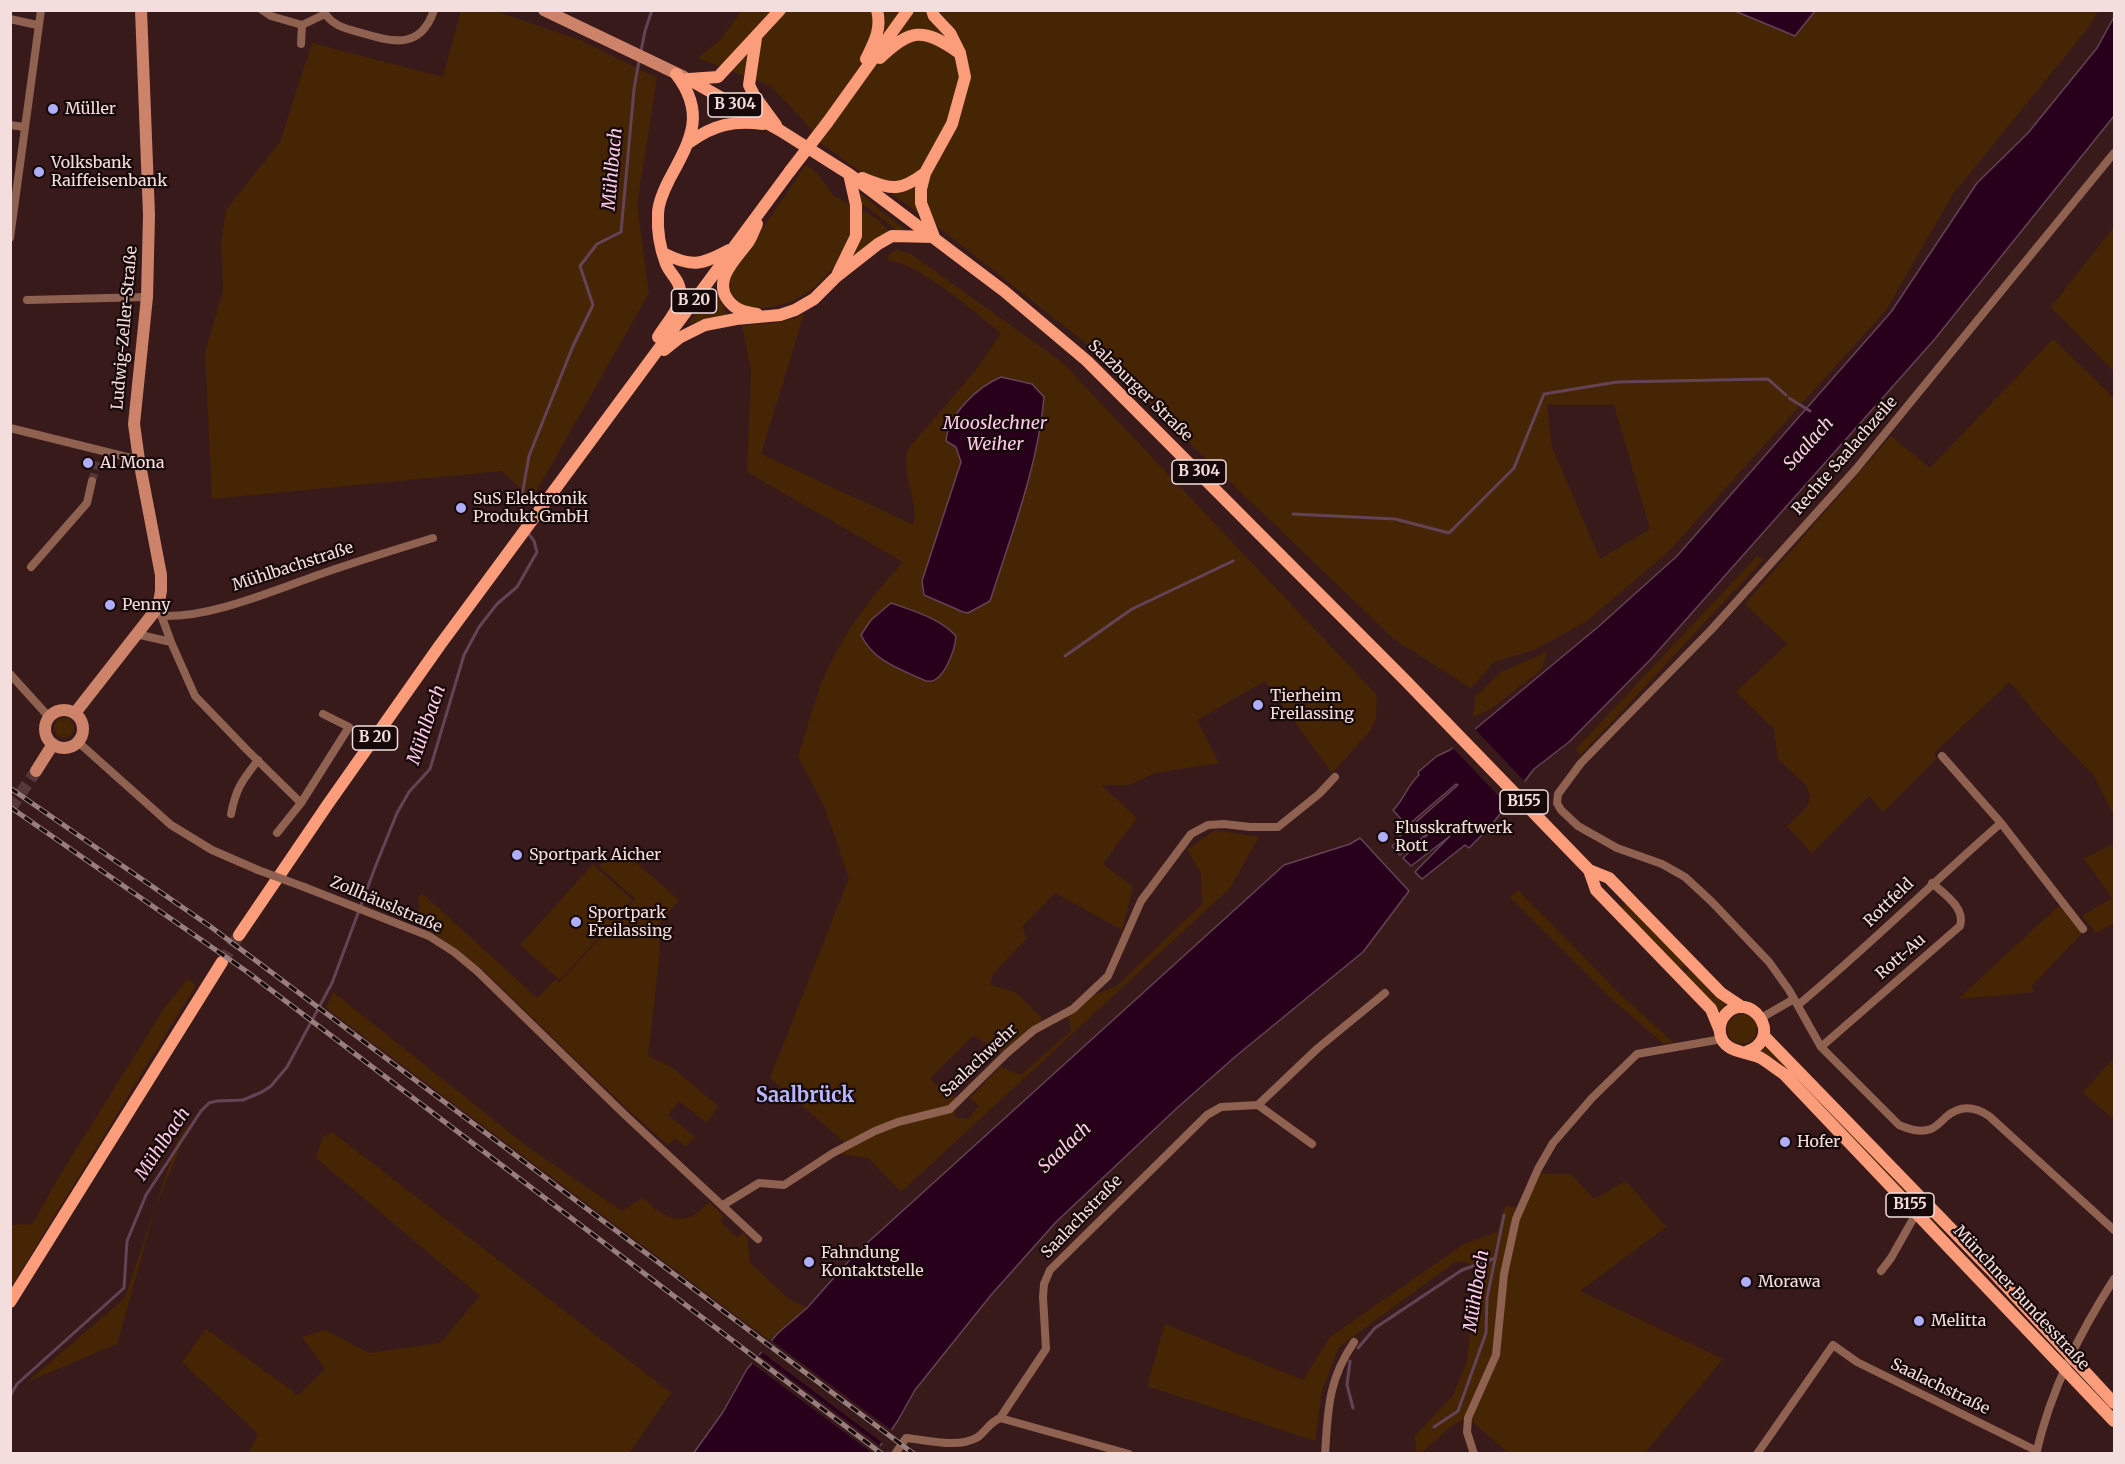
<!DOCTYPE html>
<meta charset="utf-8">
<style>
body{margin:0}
#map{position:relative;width:2125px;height:1464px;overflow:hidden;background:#391a1a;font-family:Merriweather,serif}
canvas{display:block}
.frame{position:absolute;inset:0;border:12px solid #f4dedd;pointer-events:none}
</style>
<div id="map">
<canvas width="2125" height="1464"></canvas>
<div class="frame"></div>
</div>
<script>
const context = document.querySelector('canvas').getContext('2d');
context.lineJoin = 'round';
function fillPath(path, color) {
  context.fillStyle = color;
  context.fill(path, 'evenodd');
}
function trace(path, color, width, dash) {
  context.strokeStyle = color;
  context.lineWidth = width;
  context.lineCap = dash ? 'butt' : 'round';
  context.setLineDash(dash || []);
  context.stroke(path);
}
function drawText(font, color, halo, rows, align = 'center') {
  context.font = font + ' Merriweather,serif';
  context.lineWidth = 4.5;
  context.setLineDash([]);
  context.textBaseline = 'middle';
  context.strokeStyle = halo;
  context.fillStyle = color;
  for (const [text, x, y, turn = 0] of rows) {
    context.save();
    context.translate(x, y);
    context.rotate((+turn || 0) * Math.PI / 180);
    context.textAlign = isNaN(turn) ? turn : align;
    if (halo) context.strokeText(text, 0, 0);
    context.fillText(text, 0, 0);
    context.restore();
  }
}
fillPath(new Path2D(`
 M742,10H1735L1795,35L1815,11H2098L2089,27L1953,194L1886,310L1669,551L1587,621L1534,650L1494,662L1471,688L1395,640L1082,340L942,230L822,144L804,121L771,86L698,58L720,40ZM1547,405H1614L1650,529L1600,559L1552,447Z
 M461,11H496L580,40L657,78L637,205L649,293L532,499L502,471L212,499L205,353L223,291L221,243L226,210L280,142L312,43L443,77Z
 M806,165L816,172L834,196L852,206C852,216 853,228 850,238C842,262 821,285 800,297C775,311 720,319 732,273Z
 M861,194L904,229L905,231H897L870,209L861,204L859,195Z
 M862,210L877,219L891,233L852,259L860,233Z
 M2114,227V372L2051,307Z
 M897,250L911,254L1062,362L1377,695L1376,718L1371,730L1332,773L1265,681L1197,720L1219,763L1155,773L1129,785H1101L1137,818L1103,864L1133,887L1122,930L1055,893L1022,927L1027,938L993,974L990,985L1015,992L1043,1019L1000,1053L974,1035L929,1079L958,1099L954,1117L968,1119L979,1106L970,1098L1000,1067L1021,1075L1071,1031L1066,1007L1118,985L1202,904L1201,873L1187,850L1215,830L1259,837L1230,888L901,1192L868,1158L833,1153L848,1145L770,1078L849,878L825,808L798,757C805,735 811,712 819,690C836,643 869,599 903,562L747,472L751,370L742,325C764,324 784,324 804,314L761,454L914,525C914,518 915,512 914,505C911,487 902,468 908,449L975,371L1001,333C977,314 917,261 888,261V255ZM1044,397C1038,467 1011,535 990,601L968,613L927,597L922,581L961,462L956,447L946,441Z
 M715,289L727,314L688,324L712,290Z
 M2053,339L2114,398V816L2094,776L2041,720L2010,682L1934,753L1937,758L1883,812L1869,796L1812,853L1787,826L1807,807L1810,796L1806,785L1778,759L1774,729L1736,692L1787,644L1745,604L1891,436L1930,468Z
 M1758,555L1763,560L1581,755L1576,749Z
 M1547,652L1541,670L1491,709L1473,717L1475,697L1501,672Z
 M54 728a10 10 0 1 1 20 0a10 10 0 1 1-20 0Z
 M2114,843V923L2096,933L2082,916L2112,898L2084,859Z
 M620,849L679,900L658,925L660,952L648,1056L673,1068L718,1106L707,1123L679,1101L668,1115L695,1137L686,1147L675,1138L668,1145L623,1105L482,969C459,958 444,936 421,925L418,898L422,893L537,998L556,979L559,983L635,899L599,866Z
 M593,864L632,900L560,980L520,945Z
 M1518,890L1622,996L1674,1043L1664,1044L1615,1002L1510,897Z
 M1626,902L1686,965L1681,969L1621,908Z
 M2061,904L2082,933L2032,986L2035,992L1958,999Z
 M1690,968L1726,1004L1719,1011L1685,973Z
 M188,979L196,985L11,1287V1225L32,1224L60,1175L165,1007Z
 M333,992L529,1148L622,1211L643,1198C656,1211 675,1226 694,1215C699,1212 704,1206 709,1202L724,1216L720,1221L737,1238L743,1232L747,1236L750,1263L790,1300L807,1308L769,1340L326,1008Z
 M1727 1029a15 15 0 1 1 30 0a15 15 0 1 1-30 0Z
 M1767,1045L1941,1225L1939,1227L1778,1062L1761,1052Z
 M2114,1058V1120L2083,1092Z
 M191,1121L156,1206L117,1344L27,1382L125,1298L178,1139Z
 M332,1132L671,1393L629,1453H249L258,1434L182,1362L206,1329L298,1395L325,1369L302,1337L325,1330L369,1353L440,1343L480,1296L316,1158L323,1137Z
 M1533,1172L1548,1174H1571L1594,1199L1626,1181L1666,1227L1580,1291L1723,1359L1645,1453H1508L1467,1417L1449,1428L1422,1453L1416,1450L1415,1435L1452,1397L1467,1362L1476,1271L1467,1262H1455L1339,1347L1322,1390L1315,1441L1147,1386L1165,1324L1303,1380L1330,1337L1464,1244L1497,1232L1505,1206L1518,1208Z`), '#462505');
const water = new Path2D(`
 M1735,11L1815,10V11L1795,36Z
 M2114,17V116L1934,340L1651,659L1569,742L1534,769L1490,827L1469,848L1465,845L1422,879L1415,872L1450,836L1411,866L1403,858L1439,824L1400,855L1392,846L1399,840L1398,838L1458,785L1456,784L1407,826L1393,810C1404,800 1408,784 1419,775L1418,772L1437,756L1450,750L1598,627L1677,556L1891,312L1977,183L2028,133L2097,48Z
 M1001,377L1032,384L1044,397C1038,467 1011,535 990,601L968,613L963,612L924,595L922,581L961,462L956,447L946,441C948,415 977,387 1001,377Z
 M891,603C914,611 939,618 956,636C955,650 943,685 926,681C900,669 874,662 861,635L871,620Z
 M1360,838L1409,891L1363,952L1236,1056L1177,1108L1056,1222L991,1295L915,1390L897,1422L875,1453L693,1454L723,1412L747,1369L778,1333L807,1308L855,1254L1284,865L1350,844Z`);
fillPath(water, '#28001c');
trace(water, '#654356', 1.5);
fillPath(new Path2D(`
 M1473,727L1527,784L1509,807L1451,746Z
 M769,1339L894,1432L885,1445L759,1350Z
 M756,1353L883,1448L879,1454L872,1453L749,1361Z`), '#391a1a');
trace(new Path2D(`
 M641,51L645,31L652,10
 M1789,398L1810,411
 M1293,514L1395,519L1449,533L1514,468L1544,394L1617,382L1768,379L1786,395
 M524,527L518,518L529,456L573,346L593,305L580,266L597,244L621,232L634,89L639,61
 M1065,656L1132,609L1233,561
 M1358,1348L1375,1328L1462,1270L1496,1258
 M1350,1361L1347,1385L1353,1408
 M10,1396L17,1384L124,1288L127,1241L146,1195L201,1111L209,1103L217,1101L243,1100L262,1092L271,1086L287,1067L332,983L376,865L397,813L409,792L430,769L464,655L479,627L497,604L517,587L537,552L534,541L528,533
 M1434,1427L1458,1411L1486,1333L1487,1298L1504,1215`), '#654356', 3);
trace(new Path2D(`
 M92,481L98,461`), '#553737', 8, [8, 4]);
trace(new Path2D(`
 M10,809L36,771`), '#553737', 12, [12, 6]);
trace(new Path2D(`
 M222,962L239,935`), '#553737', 12, [12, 6]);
trace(new Path2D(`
 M262,10L271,16L302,25
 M323,10C331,26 347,29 362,33C394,43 421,49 434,10
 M10,19L37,25
 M301,44L302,25L325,14
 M10,125L24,127
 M2114,153L1856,469L1711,630L1581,763L1558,794L1557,803L1561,810L1578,826L1617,848L1662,864L1685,877L1712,902L1769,962L1789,990L1821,1047L1899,1125C1909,1129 1919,1133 1931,1129C1936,1127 1941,1122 1946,1117C1960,1105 1974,1106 1989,1116L2114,1230
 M10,238L41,10
 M27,300L147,297
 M10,428L139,460
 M31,567L87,503L92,481
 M160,612L171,642
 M161,616C209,618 270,592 315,576C354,562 394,550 433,538
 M136,634L171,642L195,696L248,751L301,803
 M10,674L49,717
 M78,742L171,825L212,850L258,870
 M1942,756L2001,823L2083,929
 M231,814C236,788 242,781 258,760
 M277,833L301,803L349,727L323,714
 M304,887L429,936L454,952L477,971L624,1114L758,1239
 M1798,1005C1868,947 1932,883 2001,823
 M1761,1018L1794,999
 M1821,1047L1960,926C1966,908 1944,894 1932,883
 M1258,1105L1312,1144
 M723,1205L759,1183L784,1185L833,1153L875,1131L898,1122L950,1109L1006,1054L1034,1030L1073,1009L1108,976L1141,901L1191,834L1208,825L1224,824L1250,827H1278L1319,794L1335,777
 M1881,1271L1891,1258L1913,1219L1919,1214
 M1000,1418L1129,1454
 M895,1454L906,1438C927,1440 958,1449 978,1437C986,1431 989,1423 1000,1418L1046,1349L1043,1297L1044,1284L1050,1270L1207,1115L1221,1107L1258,1105L1318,1048L1385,993
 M1325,1454C1328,1409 1328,1380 1354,1342
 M1474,1454L1467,1432L1468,1418L1496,1355L1504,1274L1516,1219L1538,1169L1553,1143L1592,1098L1637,1054L1722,1039
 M1757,1454L1833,1345L1857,1362L2037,1451
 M2036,1454C2051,1389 2079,1334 2114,1279`), '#8f6151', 8);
trace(new Path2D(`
 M544,10L684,77
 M45 729a19 19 0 1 1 38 0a19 19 0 1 1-38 0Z
 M75,713L158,607L161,591V575L139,460L134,424L147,297L149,215L141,10
 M36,771L53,744`), '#cc8369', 12);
trace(new Path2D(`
 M932,10L934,16L950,33L960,53L965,77L952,124L925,173L921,189V203L934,237
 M756,38L749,85L754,95L776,125
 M880,58C910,29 923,27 958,52
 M866,59C874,43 882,29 877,10
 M688,79L781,131L849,174L1004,291L1087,361L1404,679L1589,870L1596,890L1711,1009L1720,1031
 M689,79L718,77L780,10
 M827,123L908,10
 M690,142C713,125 734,120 763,124
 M862,178C892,189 898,193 925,173
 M757,224C754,230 752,236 749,241C738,257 712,279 728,300C735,310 745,312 757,314
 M663,253C693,268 700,265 729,250
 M838,273L856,236V205L849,174
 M658,337C665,325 678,312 680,297C682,281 671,276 666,264C660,248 657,231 658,214C658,203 664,190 669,180C690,141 707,114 676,74
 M664,350L679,338L705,325L736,319L780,315L795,310L814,299L836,277L878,244L892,236L934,237
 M1589,870L1609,878L1721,993L1742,1007
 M239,935L328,804L440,645L790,171
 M1764,1036L1991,1270L2114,1403
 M1746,1052C1787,1038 1749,987 1725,1015C1721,1020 1719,1026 1720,1033C1723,1053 1746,1051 1761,1058C1769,1063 1776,1069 1784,1074L2114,1421
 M10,1302L222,962`), '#fb9d7b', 12);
const rail = new Path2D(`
 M10,788L211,927L914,1454
 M10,807L246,971L882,1454`);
trace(rail, '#987e7d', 5);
trace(rail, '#170909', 3, [9]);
trace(new Path2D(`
 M258,870L304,887`), '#8f6151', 8);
trace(new Path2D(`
 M790,171L827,123`), '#fb9d7b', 12);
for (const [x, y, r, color] of [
 [53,109,6,"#aeaefb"],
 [39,172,6,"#aeaefb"],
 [88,463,6,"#aeaefb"],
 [461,508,6,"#aeaefb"],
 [110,605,6,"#aeaefb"],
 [1258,705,6,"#aeaefb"],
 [1383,837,6,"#aeaefb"],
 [517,855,6,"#aeaefb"],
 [576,922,6,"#aeaefb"],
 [1785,1142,6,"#aeaefb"],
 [809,1262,6,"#aeaefb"],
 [1746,1282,6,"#aeaefb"],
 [1919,1321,6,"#aeaefb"]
]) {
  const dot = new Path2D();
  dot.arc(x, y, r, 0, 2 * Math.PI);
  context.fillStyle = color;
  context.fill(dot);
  trace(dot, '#170909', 2);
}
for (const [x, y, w] of [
 [735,105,54],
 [694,301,45],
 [1199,472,54],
 [375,738,45],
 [1524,802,48],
 [1910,1205,48]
]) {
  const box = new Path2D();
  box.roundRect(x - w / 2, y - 12, w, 24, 4.5);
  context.fillStyle = '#170909';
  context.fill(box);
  trace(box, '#f4dedd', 1.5);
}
drawText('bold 15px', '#f4dedd', null, [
 ["B 304",735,105],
 ["B 20",694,301],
 ["B 304",1199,472],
 ["B 20",375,738],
 ["B155",1524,802],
 ["B155",1910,1205]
]);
drawText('16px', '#f4dedd', '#170909', [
 ["Müller",65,109],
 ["Volksbank",51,163],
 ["Raiffeisenbank",51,181],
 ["Al Mona",100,463],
 ["SuS Elektronik",473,499],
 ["Produkt GmbH",473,517],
 ["Penny",122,605],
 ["Tierheim",1270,696],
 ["Freilassing",1270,714],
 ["Flusskraftwerk",1395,828],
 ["Rott",1395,846],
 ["Sportpark Aicher",529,855],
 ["Sportpark",588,913],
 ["Freilassing",588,931],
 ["Hofer",1797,1142],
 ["Fahndung",821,1253],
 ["Kontaktstelle",821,1271],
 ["Morawa",1758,1282],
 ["Melitta",1931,1321]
], 'left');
drawText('16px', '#f4dedd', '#170909', [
 ["Ludwig-Zeller-Straße",125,328,-85],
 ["Salzburger Straße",1140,391,44],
 ["Rechte Saalachzeile",1845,456,-49],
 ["Mühlbachstraße",293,567,-18],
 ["Rottfeld",1889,903,-44],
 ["Zollhäuslstraße",386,905,23],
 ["Rott-Au",1901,957,-41],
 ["Saalachwehr",979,1061,-43],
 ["Saalachstraße",1082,1217,-46],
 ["Münchner Bundesstraße",2021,1298,47],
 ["Saalachstraße",1940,1387,26]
]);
drawText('italic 18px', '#fdcae8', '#170909', [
 ["Mühlbach",613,169,-85],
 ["Mooslechner",995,424],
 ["Weiher",995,445],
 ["Saalach",1809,444,-48],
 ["Mühlbach",427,725,-71],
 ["Mühlbach",163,1144,-56],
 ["Saalach",1065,1148,-43],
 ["Mühlbach",1477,1291,-81]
]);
drawText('bold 20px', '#b6b7fe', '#170909', [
 ["Saalbrück",805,1096]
]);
</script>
